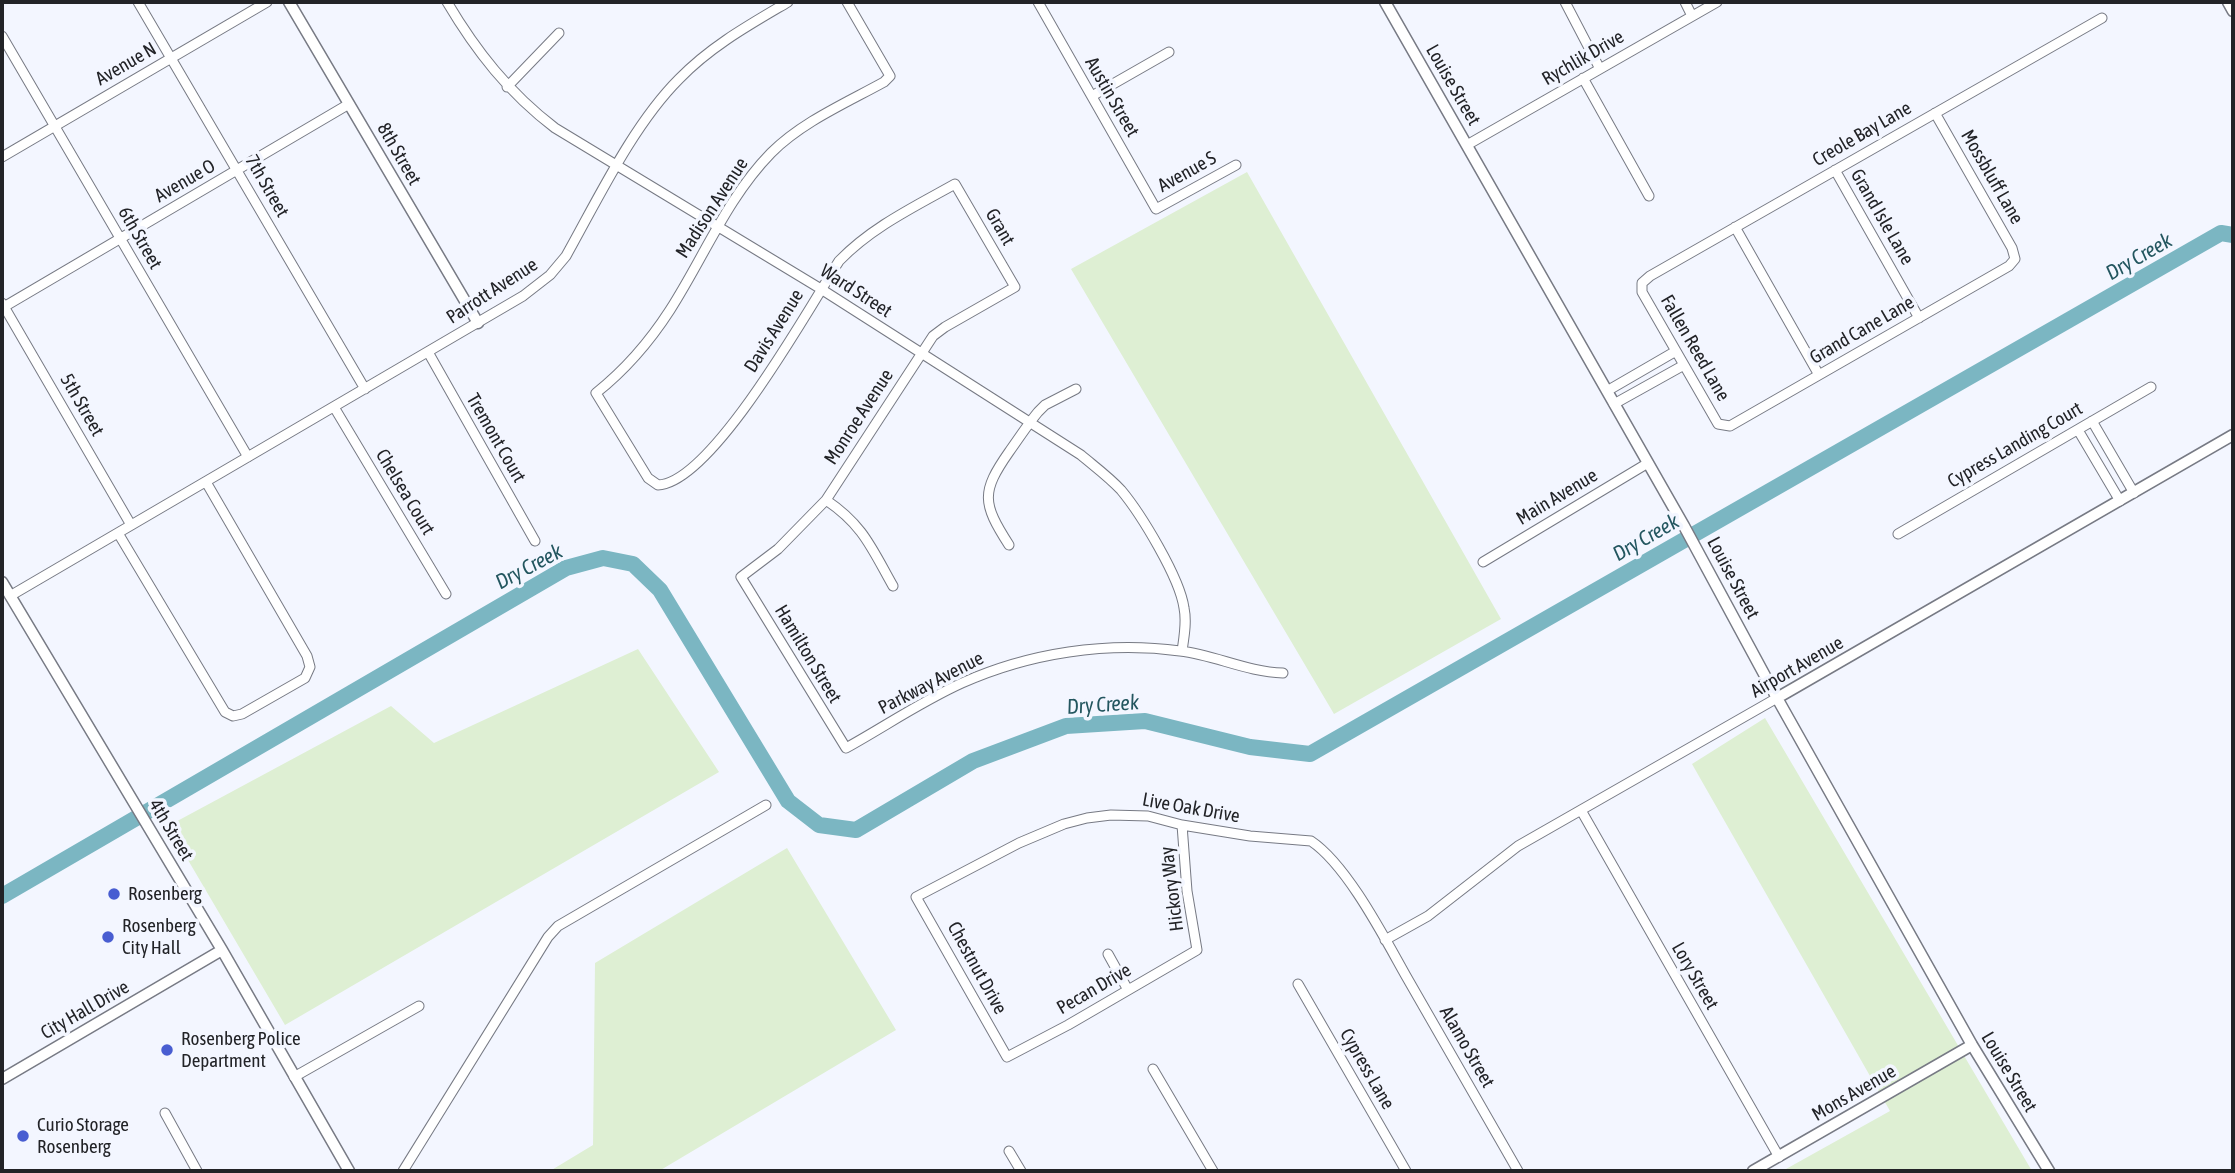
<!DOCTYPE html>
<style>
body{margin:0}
#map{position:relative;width:2235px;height:1173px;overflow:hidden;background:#f3f6ff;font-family:"Asap Condensed",sans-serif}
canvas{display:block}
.frame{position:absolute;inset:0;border:4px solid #222327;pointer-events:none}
</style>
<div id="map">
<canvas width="2235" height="1173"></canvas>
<div class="frame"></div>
</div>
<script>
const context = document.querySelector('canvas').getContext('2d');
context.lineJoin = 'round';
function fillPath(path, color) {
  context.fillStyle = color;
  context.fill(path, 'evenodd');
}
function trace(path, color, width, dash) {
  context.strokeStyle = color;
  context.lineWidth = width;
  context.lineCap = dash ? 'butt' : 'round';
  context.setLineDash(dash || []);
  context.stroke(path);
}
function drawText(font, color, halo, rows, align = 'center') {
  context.font = font + ' "Asap Condensed",sans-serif';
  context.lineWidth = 7;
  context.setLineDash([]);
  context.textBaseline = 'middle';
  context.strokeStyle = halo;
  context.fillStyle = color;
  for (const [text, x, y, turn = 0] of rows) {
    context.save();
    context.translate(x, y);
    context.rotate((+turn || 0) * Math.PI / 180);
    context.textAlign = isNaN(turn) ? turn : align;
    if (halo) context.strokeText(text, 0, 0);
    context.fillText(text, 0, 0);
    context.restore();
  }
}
fillPath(new Path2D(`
 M1247,172L1501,619L1334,714L1071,269Z
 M638,649L719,772L285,1025L168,826L391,706L434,743Z
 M1765,718L2032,1171H1788L1786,1169L1890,1111L1692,764Z
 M787,848L896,1030L659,1171H550L593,1145L595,963Z`), '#deefd3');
trace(new Path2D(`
 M2,896L566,568L603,558L633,564L660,590L788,801L819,825L856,830L973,761L1066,726L1145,721L1250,747L1310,754L2221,233L2233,235`), '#7bb6c2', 16);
const minor = new Path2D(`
 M138,2L365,389
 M447,2C476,51 509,93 555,128L821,289L1081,455C1094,466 1109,477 1121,490C1141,514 1180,578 1184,608C1187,622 1184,637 1182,651
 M847,2L890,76L884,82C846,103 802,122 771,153C727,198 704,257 670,310C650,341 625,370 596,393L648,478L658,485C712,483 809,308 839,261C872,227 914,207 955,184L1015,287L945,327L933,336L826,500L778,549L741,577L846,748C884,727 922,701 962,683C1029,653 1107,641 1180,651C1215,655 1247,672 1283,673
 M1038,2L1156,209L1236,165
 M1565,2L1600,69
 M1685,2L1692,16
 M2,36L248,457
 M1583,78L1649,196
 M507,87L559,33
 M1092,96L1169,52
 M1935,113L2012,248L2015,259L2009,266L1730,426L1718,424L1642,292V283L1650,276L2102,18
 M1467,145L1717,2
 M2,157L267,2
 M1835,170L1919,318
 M1735,227L1819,375
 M2,303L131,525
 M2,308L349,104
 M428,352L535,541
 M1607,391L1676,351
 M1614,404L1684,365
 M334,407L446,594
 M2092,421L2134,493
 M2078,430L2120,501
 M826,500C863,525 871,547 893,586
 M118,533L225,712L233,716L242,714L305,678L310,667L307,656L206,482
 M1898,534L2151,387
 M1009,545C982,503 981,492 1009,452C1019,438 1028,424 1038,412L1045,405L1076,389
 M1483,562L1648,463
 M10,596L523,296L550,275L566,256C598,199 633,125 679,79C711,46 749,25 788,2
 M1582,812L1779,1157
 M1182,825L1187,891L1197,950L1068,1025L1007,1057L916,897L1019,843L1064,824L1087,818L1111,815L1148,816L1182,825L1250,836L1311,841C1347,865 1384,937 1406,976C1443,1041 1481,1106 1518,1171
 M1385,940L1428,916L1518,846L1777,698
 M1108,954L1128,990
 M1298,984L1406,1171
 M1153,1069L1213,1171
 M294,1077L419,1006
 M165,1113L197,1171
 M1009,1151L1021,1171
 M403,1171L548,937L558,926L766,805`);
const tertiary = new Path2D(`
 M289,2L478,323
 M1385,2L1684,526L1777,698L1972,1045L2049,1171
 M2228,2L2233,11
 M2,582L222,950L349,1171
 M1777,698L2233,435
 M2,1079L222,950
 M1753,1171L1972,1045`);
trace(minor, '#777a84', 11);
trace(tertiary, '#777a84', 13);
trace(minor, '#fff', 9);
trace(tertiary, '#fff', 10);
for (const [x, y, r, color] of [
 [114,894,7,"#485dd1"],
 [108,937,7,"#485dd1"],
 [167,1050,7,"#485dd1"],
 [23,1136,7,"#485dd1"]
]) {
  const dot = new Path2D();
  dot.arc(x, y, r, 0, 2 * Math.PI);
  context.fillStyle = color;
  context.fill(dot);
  trace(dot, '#f3f6ff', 2.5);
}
drawText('19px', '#222327', '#f3f6ff', [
 ["Rychlik Drive",1583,58,-30],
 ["Avenue N",126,64,-30],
 ["Louise Street",1453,85,60],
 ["Austin Street",1112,97,60],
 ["Creole Bay Lane",1862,134,-30],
 ["8th Street",399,154,60],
 ["Avenue S",1187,172,-29],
 ["Mossbluff Lane",1992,177,60],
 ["Avenue O",185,181,-30],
 ["7th Street",267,186,60],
 ["Madison Avenue",712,208,-57],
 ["Grand Isle Lane",1882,217,60],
 ["Grant",1000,227,60],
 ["6th Street",140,238,60],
 ["Parrott Avenue",492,291,-33],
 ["Ward Street",856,291,33],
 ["Grand Cane Lane",1862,330,-30],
 ["Davis Avenue",774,331,-58],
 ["Fallen Reed Lane",1695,348,60],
 ["5th Street",82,405,60],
 ["Monroe Avenue",859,417,-57],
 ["Tremont Court",496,438,60],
 ["Cypress Landing Court",2015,445,-30],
 ["Chelsea Court",405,492,59],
 ["Main Avenue",1557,497,-31],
 ["Louise Street",1733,578,62],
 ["Hamilton Street",808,654,59],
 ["Airport Avenue",1797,667,-30],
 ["Parkway Avenue",931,683,-27],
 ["Live Oak Drive",1191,808,10],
 ["4th Street",171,830,59],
 ["Hickory Way",1172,889,-97],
 ["Chestnut Drive",977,968,61],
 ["Lory Street",1695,976,60],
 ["Pecan Drive",1094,989,-30],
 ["City Hall Drive",85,1010,-30],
 ["Alamo Street",1467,1047,60],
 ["Cypress Lane",1367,1069,60],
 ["Louise Street",2009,1072,59],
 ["Mons Avenue",1854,1093,-30]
]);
drawText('19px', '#222327', '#f3f6ff', [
 ["Rosenberg",128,894],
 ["Rosenberg",122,926],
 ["City Hall",122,948],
 ["Rosenberg Police",181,1039],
 ["Department",181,1061],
 ["Curio Storage",37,1125],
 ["Rosenberg",37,1147]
], 'left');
drawText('italic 21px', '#23565f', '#f3f6ff', [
 ["Dry Creek",2139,257,-30],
 ["Dry Creek",1646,538,-30],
 ["Dry Creek",529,567,-28],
 ["Dry Creek",1103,705,-4]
]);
</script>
